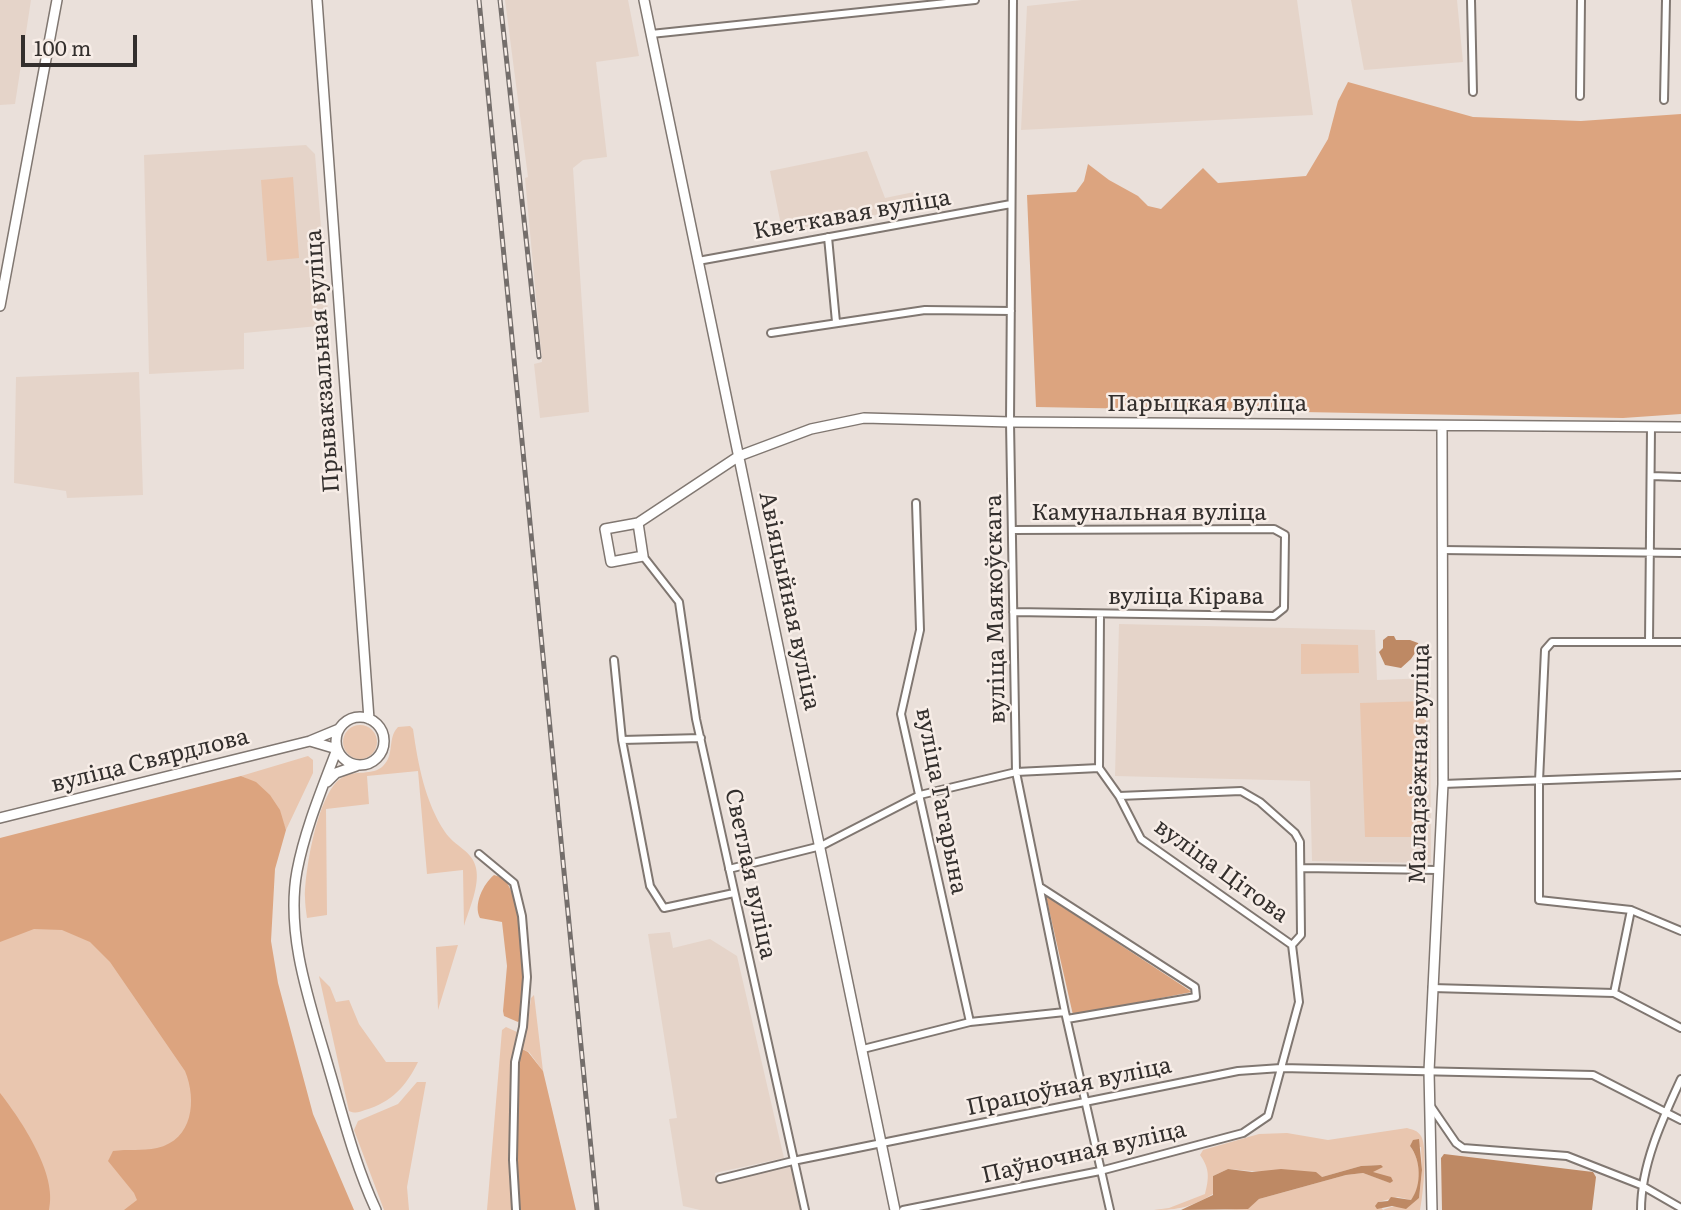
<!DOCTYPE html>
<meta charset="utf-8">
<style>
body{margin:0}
#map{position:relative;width:1681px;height:1210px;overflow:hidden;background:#eae0da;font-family:Literata,serif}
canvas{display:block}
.scale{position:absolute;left:21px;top:35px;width:116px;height:32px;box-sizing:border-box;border:4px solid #332f2d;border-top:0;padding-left:9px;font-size:21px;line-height:24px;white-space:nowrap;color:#332f2d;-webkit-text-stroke:5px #f7ede7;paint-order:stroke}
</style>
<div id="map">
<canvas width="1681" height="1210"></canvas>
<div class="scale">100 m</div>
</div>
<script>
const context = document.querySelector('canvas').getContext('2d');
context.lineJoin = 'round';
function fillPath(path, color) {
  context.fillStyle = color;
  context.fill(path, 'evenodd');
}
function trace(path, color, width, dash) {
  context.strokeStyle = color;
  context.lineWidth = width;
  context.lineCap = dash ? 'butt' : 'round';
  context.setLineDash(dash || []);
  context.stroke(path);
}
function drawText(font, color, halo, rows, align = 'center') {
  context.font = font + ' Literata,serif';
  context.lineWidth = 5;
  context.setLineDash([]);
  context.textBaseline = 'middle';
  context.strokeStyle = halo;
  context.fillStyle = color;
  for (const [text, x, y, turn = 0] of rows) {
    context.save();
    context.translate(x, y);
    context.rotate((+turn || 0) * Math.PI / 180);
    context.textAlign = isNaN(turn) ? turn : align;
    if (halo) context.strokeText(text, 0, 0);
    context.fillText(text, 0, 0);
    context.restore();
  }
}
fillPath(new Path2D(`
 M0,0H31L15,104L0,105Z
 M505,0H628L639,56L596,62L607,157L583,160L573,168L589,412L540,418L534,364L542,362L525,178L528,177Z
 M1082,0H1297L1313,115L1021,130L1027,6Z
 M1351,0H1457L1463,62L1364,70Z
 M306,145L315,154L329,325L244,333V369L149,374L144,155Z
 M867,151L885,198L919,191L922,205L783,235L770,171Z
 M139,372L143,495L67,498L66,491L14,483L16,377Z
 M1119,624L1375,630L1377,680L1430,678L1431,863L1312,861L1310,781L1115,776Z
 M670,932L673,948L710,939L737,956L784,1158L715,1173L717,1182L793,1166L802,1210H700L683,1206L669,1119L677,1118L648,934Z`), '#e5d4c9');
fillPath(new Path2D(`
 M293,177L299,258L267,261L261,180Z
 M1301,644L1358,645L1359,673L1301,674Z
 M1426,701V837H1365L1360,703Z
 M343 742a17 17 0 1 1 34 0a17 17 0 1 1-34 0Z
 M410,726L413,729C418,764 425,802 445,832C454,846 473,851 476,868C480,886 469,909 464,926L463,870L427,874L418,771L367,776L369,804L326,809L327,915L307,918C306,911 305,904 305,897C305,870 318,790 343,777C354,770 373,776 383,766C395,755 387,738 398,727Z
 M308,756L313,760V773L286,830C278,806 265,785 241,776Z
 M78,870L255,1126L133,1210H14L0,1190V924Z
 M458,945L438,1010L436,947Z
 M319,976L330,987L336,1002L349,1000L359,1024L386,1062H418C406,1086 392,1102 365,1110C359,1112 356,1114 349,1111Z
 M534,995L543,1071L529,1052L522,1049L526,1036L531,998Z
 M506,1027L517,1032L510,1117L513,1210H487L502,1030Z
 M417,1082H426L407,1187L409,1210H384L354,1130L358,1121L398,1104Z
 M1407,1128C1413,1130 1417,1130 1421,1136C1428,1147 1423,1196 1420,1210H1224L1248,1208L1259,1199L1346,1175L1363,1173L1391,1183L1372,1172L1380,1165L1361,1166L1322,1177L1228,1169L1213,1176V1194C1191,1207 1179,1210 1154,1210L1169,1208L1205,1194C1209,1178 1210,1169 1200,1155L1203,1150L1259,1134L1287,1133L1328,1140ZM1410,1146L1421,1147L1422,1170L1419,1198C1401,1210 1398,1203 1383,1210L1378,1202L1398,1197L1411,1200C1423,1185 1421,1161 1410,1146Z`), '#e9c6af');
fillPath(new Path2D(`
 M1348,82L1473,117L1581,121L1681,114V414L1623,418L1036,407L1027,195L1076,192L1084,181L1088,164L1109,180L1138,196L1148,206L1161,209L1203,168L1218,183L1306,176L1328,139L1338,101Z
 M241,776L256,782L270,795L280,810L286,830L275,869L271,941L278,983L313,1114L354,1210H124L137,1200L134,1193L108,1161L113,1151C128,1149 142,1151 157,1148C193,1140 197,1100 185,1071L110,962L90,942L62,930L34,929L0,942V838Z
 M494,875L504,878C529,915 526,975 522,1018L518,1022L504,1016L503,1011L507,966L502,922L480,918C473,905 483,884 494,875Z
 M1046,896L1192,992L1073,1015Z
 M522,1049L528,1052L543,1071L576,1210H520L517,1154L519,1060Z
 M0,1093C21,1120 58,1174 49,1210H0Z`), '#dca47f');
fillPath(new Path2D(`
 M1388,636H1394L1396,640H1410L1418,643L1419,647L1411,659L1401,668L1385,665L1379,652L1383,648V640Z
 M1419,1139L1422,1170L1419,1198L1406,1209L1392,1206L1377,1209L1375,1206L1378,1202L1388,1201L1391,1197L1411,1200C1422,1185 1421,1160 1410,1146L1413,1140Z
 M1444,1154L1593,1172L1596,1177L1592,1210H1442L1441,1158Z
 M1381,1165L1383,1167L1373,1172L1391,1177L1393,1181L1390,1183L1363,1173L1346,1175L1259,1199L1248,1209L1181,1210L1213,1195V1176L1228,1169L1252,1172L1281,1169L1316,1172L1322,1177L1361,1166Z`), '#be8964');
const street = new Path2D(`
 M1013,0L1010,422L1016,772L1065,1012L1110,1210
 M1471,0L1473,92
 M651,34L975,0
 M1580,96L1581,0
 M1664,100L1666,0
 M828,237L836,322
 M698,261L1011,204
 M771,333L925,310L1011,311
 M1651,476L1681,477
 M916,503L920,630L901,714L970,1022
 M1012,530L1274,529L1285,535L1284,608L1274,616L1013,612
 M1442,550L1681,553
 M643,556L679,602L696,719L805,1210
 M1649,642L1651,427
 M1681,642H1552L1545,650L1539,781V900L1631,910L1681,931
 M614,660L622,740L650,886L664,908L734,893
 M622,740L701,738
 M1443,784L1681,775
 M1119,796L1241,791L1260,802L1295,833L1300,842L1301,935L1292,945
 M479,854L514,883L522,916L527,977L523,1027L515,1062L513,1160L516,1210
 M1301,868L1438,870
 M729,869L821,846L920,795L1016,772L1099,768
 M1040,887L1195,987L1196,997L1067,1019
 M1432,988L1614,993L1681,1028
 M1614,993L1631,910
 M863,1049L970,1022L1065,1012
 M1430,1105L1456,1143L1463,1148L1567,1156L1641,1185L1681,1208
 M720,1179L793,1161L1238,1071L1281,1068L1593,1075L1681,1120
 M903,1210L1100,1171L1243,1133L1268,1116L1299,1002L1292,945L1141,839L1119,796L1099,768L1100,615
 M1641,1210C1641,1165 1662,1120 1681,1079`);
const secondary = new Path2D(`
 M317,0L369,719
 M644,0L895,1210
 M0,306L57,0
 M638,523L643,556L611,562L605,529L638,523L739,456L811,429L864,418L1010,422L1681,427
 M336 741a24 24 0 1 1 48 0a24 24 0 1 1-48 0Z
 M310,741L337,749C322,789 305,829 297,871C285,936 311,1006 329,1069C343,1116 355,1165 376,1210
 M327,782L336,773L356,766
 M0,818L310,741L339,729
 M1432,1210L1429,1071L1443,784L1442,426`);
trace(street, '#807771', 10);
trace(secondary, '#807771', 12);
trace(street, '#fff', 6);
trace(secondary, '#fff', 9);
const rail = new Path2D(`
 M479,0L597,1210
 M500,0L539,357`);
trace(rail, '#746e6b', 5);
trace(rail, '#f7ede7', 2.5, [8]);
drawText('23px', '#332f2d', '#f7ede7', [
 ["Кветкавая вуліца",852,215,-10],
 ["Прывакзальная вуліца",323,361,-94],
 ["Парыцкая вуліца",1207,404],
 ["Камунальная вуліца",1149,513],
 ["вуліца Кірава",1186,597],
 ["Авіяцыйная вуліца",789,601,78],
 ["вуліца Маякоўскага",996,609,-91],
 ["вуліца Свярдлова",150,761,-14],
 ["Маладзёжная вуліца",1420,764,-89],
 ["вуліца Гагарына",941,801,79],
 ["вуліца Цітова",1221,871,36],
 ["Светлая вуліца",750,874,78],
 ["Працоўная вуліца",1069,1087,-12],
 ["Паўночная вуліца",1084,1153,-13]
]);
</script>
